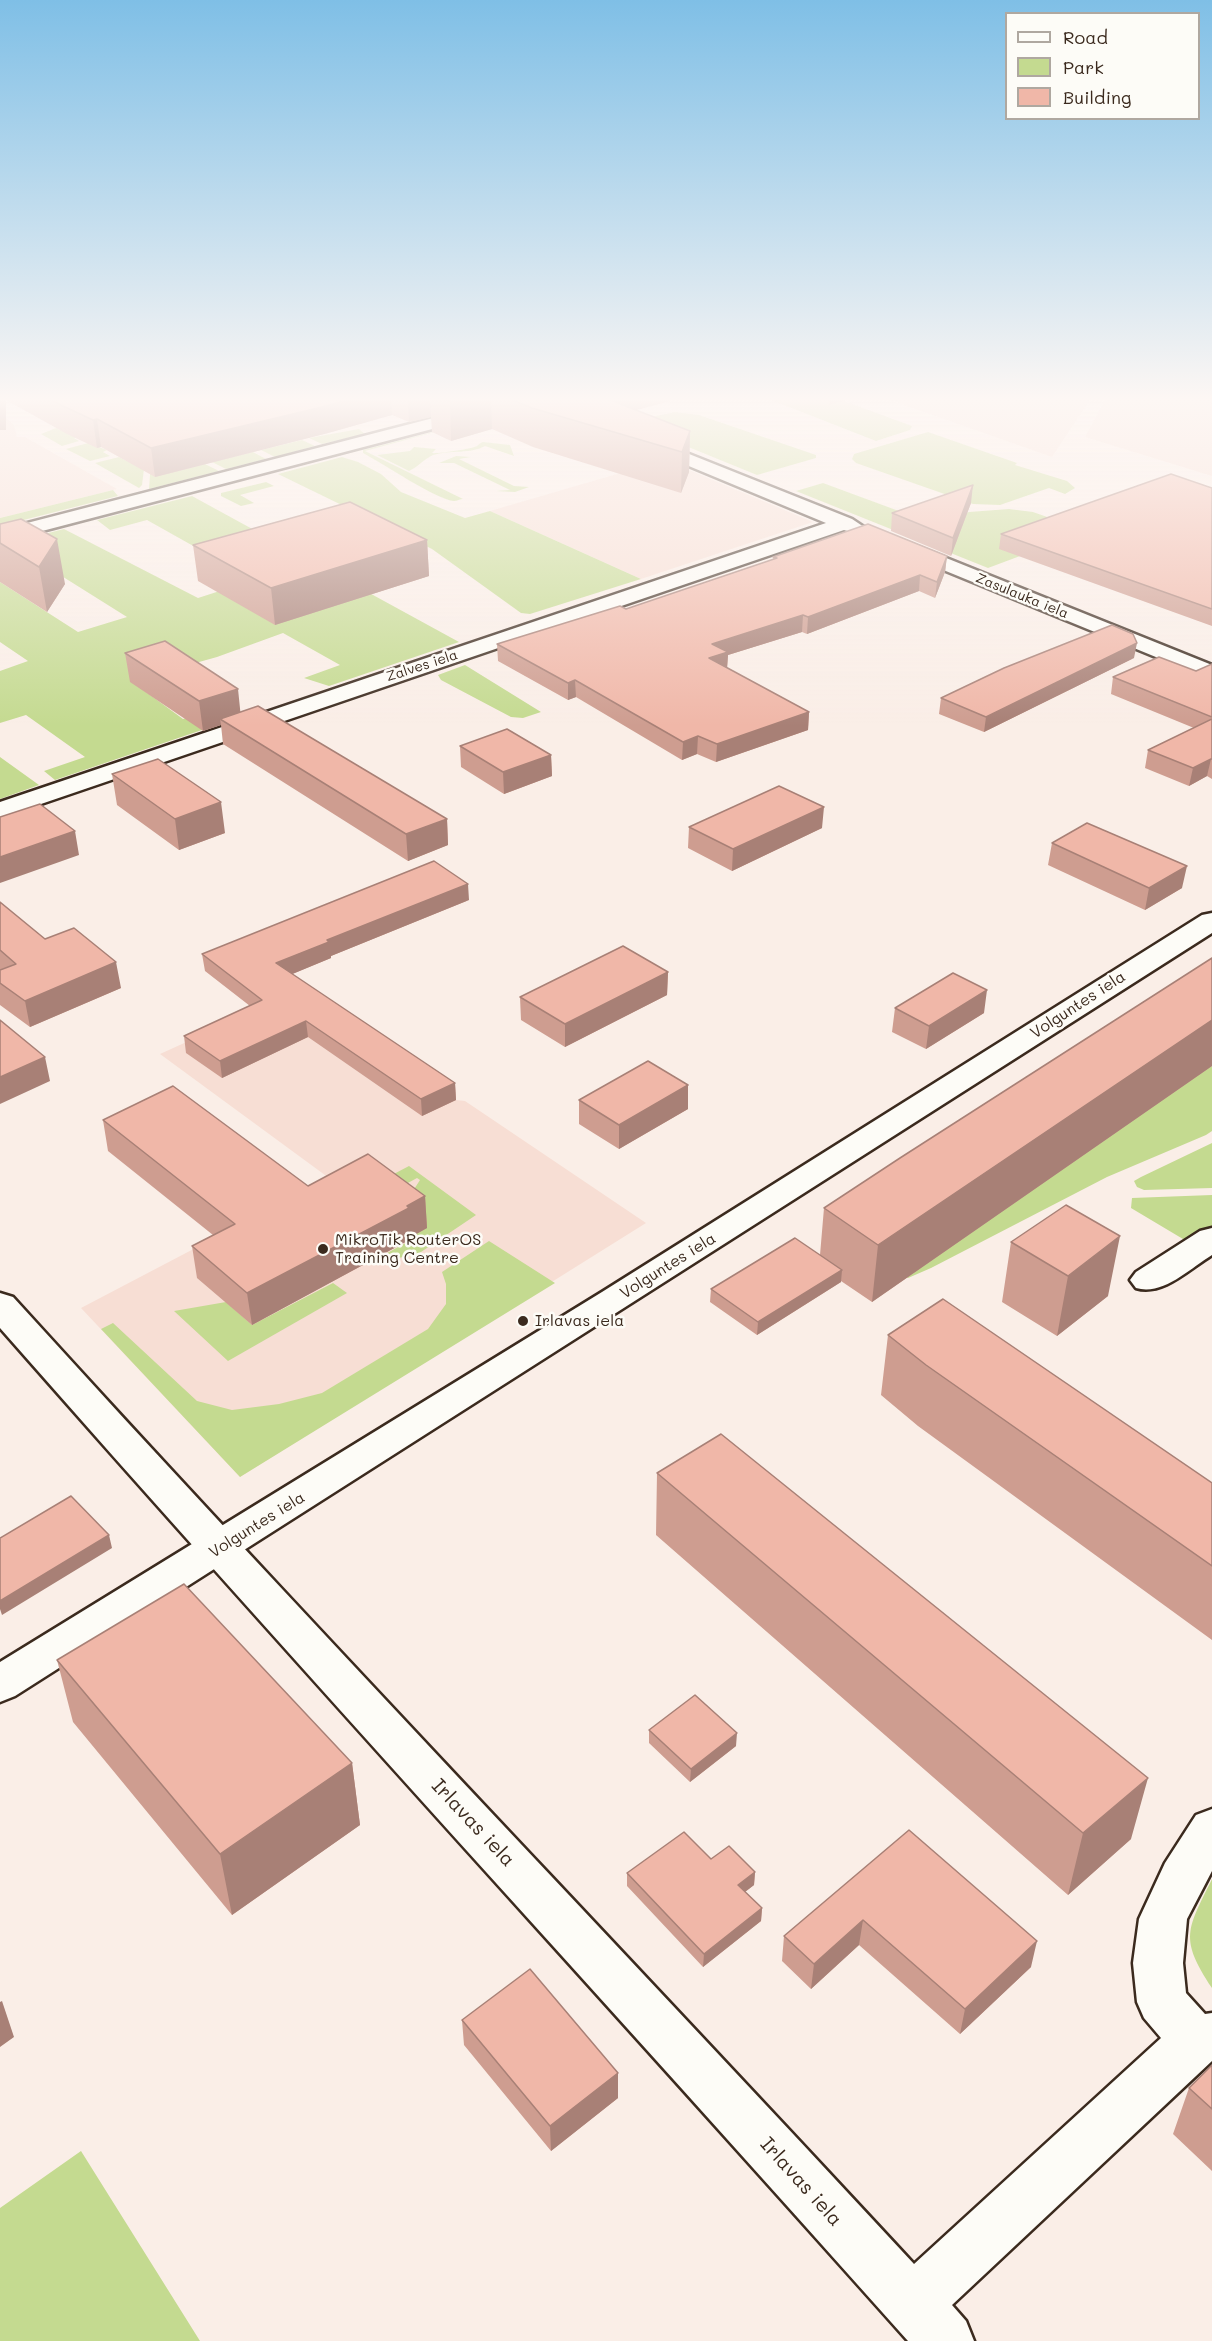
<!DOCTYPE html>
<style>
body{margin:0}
#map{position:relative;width:1212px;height:2341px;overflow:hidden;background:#faeee7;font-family:Mali,sans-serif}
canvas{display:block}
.legend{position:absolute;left:1005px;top:12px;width:195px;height:108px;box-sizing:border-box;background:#fdfcf7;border:2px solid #afa8a0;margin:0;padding:8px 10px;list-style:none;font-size:18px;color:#3b2a1e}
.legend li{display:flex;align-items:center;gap:12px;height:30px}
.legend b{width:30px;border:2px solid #afa8a0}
</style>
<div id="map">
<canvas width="1212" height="2341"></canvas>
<ul class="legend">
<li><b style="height:8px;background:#fdfcf7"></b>Road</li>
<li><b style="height:16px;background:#c4da90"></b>Park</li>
<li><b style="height:16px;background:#f0b7a8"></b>Building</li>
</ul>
</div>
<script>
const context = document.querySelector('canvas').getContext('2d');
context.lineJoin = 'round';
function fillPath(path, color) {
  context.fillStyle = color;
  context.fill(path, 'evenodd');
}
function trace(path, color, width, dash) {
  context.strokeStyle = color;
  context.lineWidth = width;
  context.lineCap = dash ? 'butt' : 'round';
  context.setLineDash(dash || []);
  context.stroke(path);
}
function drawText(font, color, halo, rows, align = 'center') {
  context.font = font + ' Mali,sans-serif';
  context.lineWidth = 5;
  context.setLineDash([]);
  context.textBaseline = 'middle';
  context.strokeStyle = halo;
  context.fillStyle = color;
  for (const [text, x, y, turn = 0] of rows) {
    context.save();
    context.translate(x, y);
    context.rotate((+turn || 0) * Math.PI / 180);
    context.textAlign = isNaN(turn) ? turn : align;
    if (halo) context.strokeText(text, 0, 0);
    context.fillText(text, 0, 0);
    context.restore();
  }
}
fillPath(new Path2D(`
 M884,398H1091L1052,457Z
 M1106,398H1212V476L1085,437Z
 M5,417L14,425L17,437H25L117,489L0,518V418Z
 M665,460L813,522L641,579L490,511Z
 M299,991L456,1100L465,1101L646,1223L240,1477L81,1308L329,1178L160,1054Z`), '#f7ded4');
fillPath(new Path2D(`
 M766,398H836L912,426L910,430L876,441Z
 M675,412L699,415L816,455V458L757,475L627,422Z
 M468,423L365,451L463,499C460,499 457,501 454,501C437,500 382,463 363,453V450Z
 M56,428L77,437L74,438L79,441L62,446L41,434Z
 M359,429L365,434L322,444L309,438Z
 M928,432L1017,463L1015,465L1067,481L1075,488L1065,494L1049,488L1000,505L973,504L856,463L852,459L854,454Z
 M302,440L315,446L275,457L261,450Z
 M483,442L510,445L514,456L485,446C472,454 450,450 433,455C424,459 418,467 409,471L377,455L410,451L414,447L436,449L432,453C437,454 472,449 477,446C479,444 480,443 483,442Z
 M88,443L107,450L103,452L110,456L90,461L66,449Z
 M253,452L266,459L226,469L212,462Z
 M456,456L471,457L459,459L514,486L529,487L515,492L496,491L510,490L454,463H439Z
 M119,457L129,462L142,459L145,461L142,485L139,488L95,463Z
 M342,457L358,462L381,474L401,492L465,518L490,511L641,579L530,614L521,613L432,549L278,474Z
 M151,460L178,471L205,464L219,471L149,489Z
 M266,482L274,486L240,495L254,503L241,506L221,496V493Z
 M823,483L934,524L969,512L1009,509L1033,512L1087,531L988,568L796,491Z
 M113,490L118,496L0,526V518Z
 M192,496L459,642L329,686L304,678L340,665L283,633L217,657L131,681L183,719L223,706L246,715L55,780L44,771L85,757L26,715L0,723V671L28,661L0,642V582L78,632L127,617L9,543L64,529L198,598L229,588L236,570L147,520L110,530L97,520Z
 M465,665L541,712L523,718L511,717L441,680L438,675Z
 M0,757L39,785L0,799Z
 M1212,1066V1131L1206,1135L1107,1177L931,1268L908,1278L854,1241Z
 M1212,1143V1188L1144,1190L1137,1187L1134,1181L1141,1177Z
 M409,1166L476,1215L418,1254L383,1261L378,1258L411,1240V1194L420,1180L417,1178L384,1196L371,1186Z
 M1212,1195V1228L1188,1242L1131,1208L1132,1198Z
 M489,1241L555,1283L240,1477L101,1329L113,1323L197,1401L232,1410L279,1404L322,1393L428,1329L446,1304V1284L442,1272Z
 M333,1283L347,1293L228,1361L174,1311L226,1302L252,1325Z
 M1212,1879V1988C1179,1938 1187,1930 1212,1879Z
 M81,2151L200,2341H0V2208Z`), '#c4da90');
const minor = new Path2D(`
 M476,407L482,408L485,412L482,416L0,542V530Z
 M649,438L852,519L864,527L861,531L854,533L844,530L0,818V802L826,523L643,447L640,443L643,439Z
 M904,541L1212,665V680L897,551L894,547L897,543Z
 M1212,1228V1255C1189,1269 1163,1296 1136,1288L1130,1280L1136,1272L1200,1231Z
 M0,1293L13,1297C309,1623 615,1941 914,2264L1161,2038L1144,2018L1137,2002L1133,1963L1139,1919L1165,1863L1196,1815L1212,1809V1871L1187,1919L1183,1963L1186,1993L1205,2014L1212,2013V2061L952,2305L966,2321L974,2341H908C607,2003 299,1669 0,1328Z`);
const tertiary = new Path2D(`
 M1212,913V933L15,1696L0,1702V1662L602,1292L1202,915Z`);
trace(minor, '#3b2a1e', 5);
trace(tertiary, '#3b2a1e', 5);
fillPath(minor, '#fdfcf7');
fillPath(tertiary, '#fdfcf7');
fillPath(new Path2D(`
 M0,398H670V401L635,410L690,431L689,472L681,493L533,447L492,429L451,441L432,432L431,417L409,422L392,415L328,433L155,477L101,447L97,448L67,434L6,400V430Z
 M1212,488V626L999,549L1001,534Z
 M971,503L951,556L891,531L892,513Z
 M0,524L65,584L47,612L0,582Z
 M427,540L429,576L275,625L198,581L193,545Z
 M947,556L945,572L935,598L919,591L807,634L802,632L728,655L727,668L809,712L808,730L716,762L697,754L682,760L576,697L568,700L498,661L497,644L626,609L773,560V557Z
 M125,653L447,819L448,845L408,861L223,744L221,725L203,731L130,682Z
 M1134,658L984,732L939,714L941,698Z
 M1212,664V779L1207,776L1189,786L1145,768L1148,750L1194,728L1111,694L1113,677L1196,671Z
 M460,746L551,755L552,776L504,794L461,767Z
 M112,774L225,833L179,850L117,805Z
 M689,827L822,828L732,871L688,848Z
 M1052,843L1182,888L1145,910L1048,865Z
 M469,900L331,956V958L292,974L455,1083L456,1100L422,1116L308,1037L222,1078L186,1053L184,1036L250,1006L205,971L202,954Z
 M0,902L45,939L121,988L30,1027L0,1005Z
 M1212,958V1066L872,1302L841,1281V1282L757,1335L710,1302L711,1289L820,1255L824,1208Z
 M668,972L667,995L565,1047L521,1020L520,997Z
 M895,1008L984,1013L926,1049L892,1032Z
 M688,1085V1109L619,1149L579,1124V1100Z
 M103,1120L308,1186L425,1196L427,1228L411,1237V1239L252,1325L197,1278L192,1246L213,1235L108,1151Z
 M1011,1242L1108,1296L1057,1336L1002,1302Z
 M888,1335L1212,1483V1640L918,1426L881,1395Z
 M657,1473L1131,1839L1068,1895L656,1535Z
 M57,1660L352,1763L360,1825L232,1915L73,1722Z
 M649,1730L736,1746L690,1782L649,1743Z
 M909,1830L1031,1967L960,2034L859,1945L811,1989L782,1961L784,1936Z
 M711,1859L755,1872L754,1885L745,1892L762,1908L761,1921L703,1967L627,1886V1873Z
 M462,2020L618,2073V2098L551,2151L464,2045Z
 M1212,2065V2171L1173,2134L1189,2088Z`), '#ce9d90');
fillPath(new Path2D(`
 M1,398H6V430H0V402Z
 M353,398H391L392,415L328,433L155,477L151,448Z
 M408,398H430L431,417L409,422Z
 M442,398H491L492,429L451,441L450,401Z
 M607,398H670V401L607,418Z
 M830,398H854L829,405Z
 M97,419L101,447L97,448L93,420Z
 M690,431L689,472L681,493L682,452Z
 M973,485L971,503L951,556L953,538Z
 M57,539L65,584L47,612L39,567Z
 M427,540L429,576L275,625L271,588Z
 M947,556L945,572L935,598L937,582Z
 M920,575L919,591L807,634L808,617Z
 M803,615L802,632L728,655L727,669L709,658L712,644Z
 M1137,643L1134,658L984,732L986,717Z
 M575,680L576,697L568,700V683Z
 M238,689L241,718L220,719L221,725L203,731L199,701Z
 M809,712L808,730L716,762L717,744Z
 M698,736L697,754L682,760L683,742Z
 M551,755L552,776L504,794L503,772Z
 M1211,759L1207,776L1189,786L1193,768Z
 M221,802L225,833L179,850L175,819Z
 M824,807L822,828L732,871L733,849Z
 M447,819L448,845L408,861L406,834Z
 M75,831L79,855L0,883V857Z
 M1187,866L1182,888L1145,910L1149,888Z
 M468,884L469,900L331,956V958L278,980L276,963L327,940Z
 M116,962L121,988L30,1027L25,1001Z
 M668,972L667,995L565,1047V1024Z
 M987,990L984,1013L926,1049L929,1026Z
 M1212,1020V1066L872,1302L878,1245Z
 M306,1021L308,1037L222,1078L220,1061Z
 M45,1057L50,1081L0,1104V1077Z
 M455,1083L456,1100L422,1116L421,1099Z
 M688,1085V1109L619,1149V1125Z
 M425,1196L427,1228L411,1237V1239L252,1325L247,1293Z
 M1120,1236L1108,1296L1057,1336L1068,1276Z
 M842,1270L841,1282L757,1335L758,1322Z
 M109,1535L112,1548L2,1615L0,1609V1601Z
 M737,1733L736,1746L690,1782L691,1769Z
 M352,1763L360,1825L232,1915L220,1854Z
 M1148,1778L1131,1839L1068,1895L1083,1833Z
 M755,1872L754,1885L737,1898L738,1885Z
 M762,1908L761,1921L703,1967L704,1954Z
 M863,1920L859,1945L811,1989L814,1964Z
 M1037,1941L1031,1967L960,2034L965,2009Z
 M2,2001L14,2037L0,2047V2002Z
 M618,2073V2098L551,2151L550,2126Z`), '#a88076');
const building = new Path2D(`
 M47,398H353L326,406L151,448L97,419L93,420L63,406Z
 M442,398H462L450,401Z
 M508,398H605L690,431L682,452L532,408Z
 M1171,474L1212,488V609L1001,534Z
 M973,485L953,538L892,513Z
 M350,502L427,540L271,588L193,545Z
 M21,519L57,539L39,567L0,543V524Z
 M868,524L947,556L937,582L920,575L808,617L803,615L712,644L728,652L709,658L809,712L717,744L698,736L683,742L575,680L568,683L497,644L620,606L626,609L777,558L773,557Z
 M1112,625L1133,634L1137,643L986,717L941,698L1004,668Z
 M165,641L238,689L199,701L125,653Z
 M1159,657L1196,671L1212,664V717L1113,677Z
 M258,706L447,819L406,834L220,719Z
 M1212,719V759H1211L1193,768L1148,750Z
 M507,729L551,755L503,772L460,746Z
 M158,759L221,802L175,819L112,774Z
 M779,786L824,807L733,849L689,827Z
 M40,804L75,831L0,857V817Z
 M1087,823L1187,866L1149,888L1052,843Z
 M434,861L468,884L327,940L329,942L276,963L455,1083L421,1099L306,1021L220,1061L184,1036L262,1000L202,954Z
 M0,902L45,939L74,928L116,962L25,1001L0,983V970L16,964L0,950Z
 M623,946L668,972L565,1024L520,997Z
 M1212,958V1020L878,1245L824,1208L900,1158Z
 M953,973L987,990L929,1026L895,1008Z
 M0,1020L45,1057L0,1077Z
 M648,1061L688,1085L619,1125L579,1100Z
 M173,1086L308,1186L368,1154L425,1196L407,1206L409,1208L247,1293L192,1246L235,1224L103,1120Z
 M1066,1205L1120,1236L1068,1276L1011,1242Z
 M795,1238L842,1270L758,1322L711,1289Z
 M943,1299L1212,1483V1566L926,1365L888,1335Z
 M721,1434L1148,1778L1083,1833L657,1473Z
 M71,1496L109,1535L0,1601V1538Z
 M184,1584L352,1763L220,1854L57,1660Z
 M695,1695L737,1733L691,1769L649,1730Z
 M909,1830L1037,1941L965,2009L863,1920L814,1964L784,1936Z
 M684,1832L711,1859L729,1846L755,1872L738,1885L762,1908L704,1954L627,1873Z
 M530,1969L618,2073L550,2126L462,2020Z
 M1212,2065V2109L1189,2088Z`);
fillPath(building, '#f0b7a8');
trace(building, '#a88076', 1.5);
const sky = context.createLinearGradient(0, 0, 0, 726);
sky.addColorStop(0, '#7fbfe6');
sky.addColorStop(0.55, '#fdf7f4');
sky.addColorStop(1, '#fdf7f400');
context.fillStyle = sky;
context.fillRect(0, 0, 1212, 726);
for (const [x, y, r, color] of [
 [323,1249,6,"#3b2a1e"],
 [523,1321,6,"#3b2a1e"]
]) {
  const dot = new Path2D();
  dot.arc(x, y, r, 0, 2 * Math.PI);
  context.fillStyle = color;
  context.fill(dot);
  trace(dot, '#fdfcf7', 2);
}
drawText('14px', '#3b2a1e', '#fdfcf7', [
 ["Zasulauka iela",1022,596,22],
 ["Zalves iela",422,666,-18]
]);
drawText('16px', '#3b2a1e', '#fdfcf7', [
 ["Volguntes iela",1078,1005,-33],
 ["Volguntes iela",668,1266,-32],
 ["Volguntes iela",257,1525,-32]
]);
drawText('16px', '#3b2a1e', '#fdfcf7', [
 ["MikroTik RouterOS",335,1240],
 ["Training Centre",335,1258],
 ["Irlavas iela",535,1321]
], 'left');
drawText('20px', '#3b2a1e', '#fdfcf7', [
 ["Irlavas iela",473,1823,47],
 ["Irlavas iela",801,2182,48]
]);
</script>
